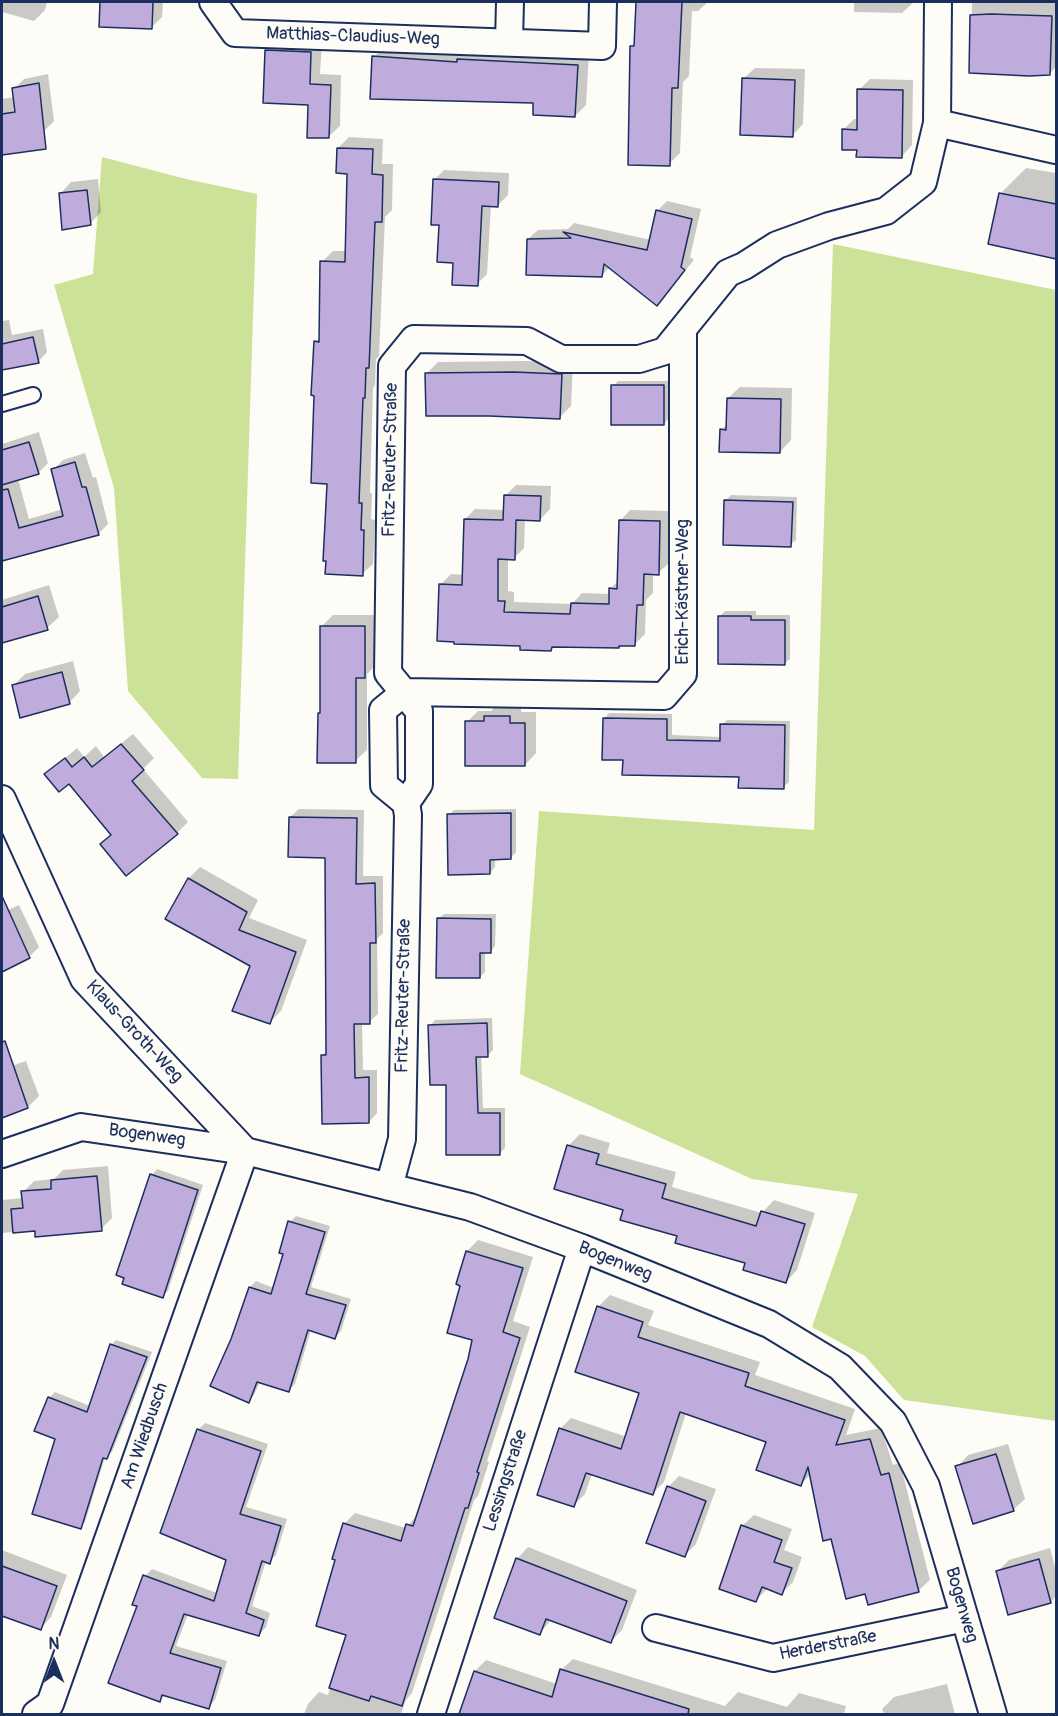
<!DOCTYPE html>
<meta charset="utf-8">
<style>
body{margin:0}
#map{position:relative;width:1058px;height:1716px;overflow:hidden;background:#fdfcf7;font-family:Pangolin,sans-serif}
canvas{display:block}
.frame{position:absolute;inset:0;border:3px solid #1b2f5e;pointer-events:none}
.north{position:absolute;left:24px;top:1632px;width:60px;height:60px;-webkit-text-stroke:4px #fdfcf7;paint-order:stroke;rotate:0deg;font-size:16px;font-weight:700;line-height:24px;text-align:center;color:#1b2f5e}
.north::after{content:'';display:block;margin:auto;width:21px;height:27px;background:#1b2f5e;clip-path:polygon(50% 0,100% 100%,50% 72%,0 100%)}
</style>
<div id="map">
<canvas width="1058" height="1716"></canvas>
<div class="frame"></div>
<div class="north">N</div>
</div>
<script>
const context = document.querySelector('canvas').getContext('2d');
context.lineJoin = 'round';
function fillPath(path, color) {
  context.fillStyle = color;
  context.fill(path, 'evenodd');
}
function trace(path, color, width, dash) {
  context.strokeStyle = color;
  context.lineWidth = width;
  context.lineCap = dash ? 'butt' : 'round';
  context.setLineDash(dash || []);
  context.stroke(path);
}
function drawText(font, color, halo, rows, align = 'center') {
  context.font = font + ' Pangolin,sans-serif';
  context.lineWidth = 6;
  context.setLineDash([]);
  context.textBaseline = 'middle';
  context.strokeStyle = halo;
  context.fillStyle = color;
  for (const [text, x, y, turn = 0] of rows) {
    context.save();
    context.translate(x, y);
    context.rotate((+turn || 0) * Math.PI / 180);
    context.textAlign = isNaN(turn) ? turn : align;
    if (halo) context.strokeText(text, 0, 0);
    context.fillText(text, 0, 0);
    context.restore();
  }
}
fillPath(new Path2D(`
 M102,157L186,179L257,194L238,779L202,778L128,691L114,488L54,285L93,274Z
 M833,244L1056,290V1421L904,1400L865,1356L812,1327L858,1194L752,1179L520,1074L539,811L814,830Z`), '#cce298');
fillPath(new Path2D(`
 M2,2H47L45,10L34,21L2,12Z
 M102,2H163L162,17L151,28L101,26Z
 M638,2H708L698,11H692L689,76L683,82L680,153L669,164L631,47L636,42Z
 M854,2H914L902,13L854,12Z
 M972,2H1056V67L1050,73L971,72Z
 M278,39L322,41L320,74L341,75L340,126L328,137L309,103L267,51Z
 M385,46L589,54L586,105L575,116L535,102L374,57Z
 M755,68L805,69L803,124L792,136L743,79Z
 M48,74L54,121L44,131L2,136V99L15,97L14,89L24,79Z
 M870,79L913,80L912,145L902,156L858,149L843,130L854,119H859V90Z
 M349,137L383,139L382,164H393L392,210L385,217L379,356L376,359L375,385L373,388L370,493H372L371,519L375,520L373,564L362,574L328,482L315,342L321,337L322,262L333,251H347L349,172L338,148Z
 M1026,168L1056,173V258L989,243L1000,194Z
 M444,170L509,173L508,195L498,205H491L487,274L477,284L454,261L440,224L434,180Z
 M98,179L101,212L90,224L60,194L71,182Z
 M667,201L701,209L690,257L694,260L657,304L610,267L601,276L528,239L538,230L568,229L574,223L651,240L657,211Z
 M9,320L12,335L43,329L47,352L38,362L2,361V321Z
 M526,361L573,363L571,406L560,417L427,373L438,362Z
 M618,381H669V418L664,424L613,386Z
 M740,387L792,388L791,440L780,452L721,430L728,423V398Z
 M39,432L48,463L38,473L18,479L29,519L63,509L53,470L63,460L85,453L93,478L96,477L108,524L98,534L2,560V444Z
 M516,485L551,486L550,509L540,520L525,519L524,548L514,558H508V591L514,592V602L572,604L582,593L610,594V589L618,581L620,521L630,510L670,511L669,563L658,573H653V593L646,600L645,634L635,644L555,645L551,650L522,644L440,585L451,574L464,575L465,519L475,509L505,510V496Z
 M731,495L797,497L796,540L790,545L725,501Z
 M49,585L59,617L47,628L2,641V600Z
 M725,611H756V615H790V659L784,664L720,616Z
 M333,615H376V665L367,674V750L355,761L322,712V626Z
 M73,661L80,691L69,703L13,686L25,674Z
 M497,705H521V712H536V753L525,765L467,722L478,711H491Z
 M609,713L672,714V735L722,737V725L727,720L790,721L789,782L783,787L740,776L624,758L604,719Z
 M133,734L154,758L143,769L188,822L177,833L113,834L70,782L46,774L77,748L84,757L96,746L104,757Z
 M299,809L364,810L363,876H383V933L377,939L378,1014L369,1022H362L363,1070H377V1113L369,1122L322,1055L327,1051V857L290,817Z
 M516,809V852L511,858H495V867L490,873L449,815L454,810Z
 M200,867L258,900L249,918L307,940L281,1011L270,1022L251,966L167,919L189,878Z
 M19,905L39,947L29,957L2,970V913Z
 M444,914H496L495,946L490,952L485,951V972L480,977L438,919Z
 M492,1018L493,1050L488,1055H481L483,1108H505V1148L499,1154L447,1083L430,1026L435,1020Z
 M26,1061L39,1096L28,1107L2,1117V1069Z
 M580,1134L610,1143L607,1153L676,1172L672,1187L762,1213L774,1200L815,1213L797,1270L786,1282L747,1262L679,1235L624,1209L569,1145Z
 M108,1166L112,1218L101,1229L36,1230L2,1233V1200L23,1198V1192L34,1181L54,1179L63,1170Z
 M157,1169L203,1185L168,1291L162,1296L152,1175Z
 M296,1216L330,1226L311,1287L351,1299L341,1331L335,1338L311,1330L295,1384L289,1390L260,1382L254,1395L248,1401L232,1340L250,1287L256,1281L274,1288L285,1253L290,1222Z
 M478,1240L533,1257L513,1321L530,1327L487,1461L489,1462L478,1496L474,1500L412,1693L406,1700L401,1714H304L308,1704L319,1692L328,1695L348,1634L337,1559L344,1524L355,1513L406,1528L418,1514L470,1359L474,1339L462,1285L467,1251Z
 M610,1295L654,1311L648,1325L760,1362L755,1375L855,1409L846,1435L881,1428L893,1465L900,1463L930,1580L918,1591L867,1592L832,1537L811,1474L801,1484L768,1441L686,1413L664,1482L653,1493L592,1474L585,1494L574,1505L560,1429L571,1418L627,1437L641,1392L598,1307Z
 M116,1340L152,1352L112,1452L105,1457L85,1522L80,1527L49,1398L55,1392L90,1406L111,1345Z
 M205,1423L268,1444L246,1507L287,1519L276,1555L269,1562L266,1561L252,1606L270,1613L266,1627L259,1635L188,1614L176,1646L227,1661L215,1700L208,1707L165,1695L159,1701L139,1606L145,1576L152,1569L217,1593L228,1559L198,1430Z
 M1008,1444L1025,1499L1013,1510L957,1467L968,1455Z
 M679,1476L716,1489L696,1544L685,1555L668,1487Z
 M754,1515L792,1529L784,1550L802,1557L793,1582L782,1593L768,1588L756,1600L742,1526Z
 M528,1547L637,1590L622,1630L611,1641L552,1619L540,1633L517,1559Z
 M1050,1548L1056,1571V1596L1051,1602L998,1571L1009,1560Z
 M2,1550L67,1575L51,1617L40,1629L2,1614Z
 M573,1659L725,1706L738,1692L787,1707L799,1693L846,1706L844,1714H544L519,1707L516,1714H461L475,1671L486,1660L557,1684L561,1670Z
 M947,1684L955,1714H884L882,1709L894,1697Z`), '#0003');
const building = new Path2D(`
 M100,2H153L152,29L99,27Z
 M636,2H682L678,88H672L670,166L628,165L630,46H634Z
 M991,14L1052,16L1050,75L1029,76L969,73L970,15Z
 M265,50L311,52L310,84L331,85L329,138H307L308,105L263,103Z
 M372,56L457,62V59L578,65L575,117L533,115V103L370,99Z
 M742,78L795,80L793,137L740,135Z
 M39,83L46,149L2,155V114L15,112L12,88Z
 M857,89L903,90L902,158L856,157L857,150H842V129L857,130Z
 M337,148L373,149L372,174L383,175L382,222H375L369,368H366L365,398H363L359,503H362L361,530H364L363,576L325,574L326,561H323L327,484L311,483L314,396L311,395L314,341L319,342L320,261L345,262L347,174L336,173Z
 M433,179L499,182L498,207L482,206L478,286L452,285L453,263L437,262L439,225H431Z
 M87,190L91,225L62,230L59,193Z
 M999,193L1056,204V259L988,244Z
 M656,210L692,219L681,267L685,270L657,306L604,264L602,277L526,275L527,239L571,238L563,232L647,250Z
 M33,337L39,363L2,370V344Z
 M514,372L562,374L560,419L489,416H426L425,373Z
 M611,385H664V425H611Z
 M727,398L781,399L780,453L719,452L720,429L726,430Z
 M29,442L39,474L2,485V450Z
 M75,462L82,487H86L99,535L2,561V490L8,489L19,528L63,516L51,469Z
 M504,495L541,496L540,521L516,520L515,560L498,559V601H505L504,612L570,614L571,603L609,604V588L617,589L619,520L660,521L659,575L644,574L643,605H637L635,646H619V648L552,647L551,651L520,650V646L454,644V642L437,641L439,584L462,585L464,519L503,520Z
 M724,500L793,502L791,547L723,545Z
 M38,596L48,630L2,643V607Z
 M718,616H751V620H785V665L718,664Z
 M320,626H365V678H356V763H317L318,713H320Z
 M62,672L70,704L20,718L12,685Z
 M484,716H510V723H525V766H465V721H484Z
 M603,718L667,719V740L720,741V724L785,725L784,789L738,788L739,777L622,775L623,760H602Z
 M121,744L144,770L132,781L178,834L126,876L100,844L111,835L69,784L59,792L44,774L65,758L72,767L84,757L92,767Z
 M511,813V859L490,860V874L448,875L447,814Z
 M289,817L357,818L356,884L375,883L376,943H370V1024H354L355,1078L369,1077V1123L322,1124L321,1055H326L325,858L288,857Z
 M188,878L247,912L239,930L296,952L270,1024L232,1011L250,966L165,919Z
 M2,896L30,958L2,972Z
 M437,918L491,919V953H480V978H436Z
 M487,1023L488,1057H476L478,1113H500V1155H446V1085H430L428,1025Z
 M5,1041L28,1108L2,1118V1042Z
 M567,1145L599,1154L596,1164L666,1184L662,1198L756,1226L761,1211L805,1224L786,1283L743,1270L745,1263L675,1243L677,1236L620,1220L623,1210L554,1189Z
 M150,1174L198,1190L163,1298L122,1284L124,1278L116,1275Z
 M97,1176L102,1231L35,1237V1231L13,1233L11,1209L23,1208L21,1191L51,1189V1180Z
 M288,1221L325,1232L306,1294L346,1305L335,1339L308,1330L289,1392L257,1382L249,1403L210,1386L231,1339L249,1287L271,1294L283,1254L279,1253Z
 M466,1251L523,1268L503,1332L520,1338L477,1472L479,1473L468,1508H465L402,1706L371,1696L369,1701L329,1688L346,1635L316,1626L335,1560L332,1559L343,1523L401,1541L406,1524L413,1526L468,1359L472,1340L447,1333L460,1286L456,1284Z
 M597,1306L643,1322L638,1337L749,1373L745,1386L845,1420L836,1445L870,1439L881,1475L889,1473L919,1592L868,1605L865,1594L846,1599L831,1539L823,1541L808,1467L801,1486L756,1470L766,1442L680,1412L653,1495L586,1473L574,1507L537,1495L559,1428L621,1449L639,1393L575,1372Z
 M110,1344L147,1357L107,1459L103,1458L81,1529L32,1514L55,1439L34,1431L48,1397L87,1412Z
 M197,1429L261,1451L240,1514L281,1526L270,1564L262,1561L246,1613L264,1620L259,1636L184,1614L170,1653L221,1668L209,1709L162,1695L160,1702L108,1683L137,1606L132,1605L143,1575L214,1601L226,1560L160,1533Z
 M996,1454L1014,1511L973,1524L955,1466Z
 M667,1486L706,1501L685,1557L646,1543Z
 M741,1525L782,1540L774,1562L792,1568L782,1595L762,1587L756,1602L719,1589Z
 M516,1558L627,1601L611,1643L546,1619L540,1635L494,1618Z
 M1039,1559L1051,1603L1008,1615L996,1571Z
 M2,1566L57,1586L41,1630L2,1616Z
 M560,1669L689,1709L688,1714H459L474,1671L552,1697Z`);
fillPath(building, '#c0acdc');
trace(building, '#1b2f5e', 1.5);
const lane = new Path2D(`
 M2,404L33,395`);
const street = new Path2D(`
 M213,2L235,33L602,46L603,2
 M509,42L510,2
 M937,123L1056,150
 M405,692L383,710L384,785L406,803L419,784V711L388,673L392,366L414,339L527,341L561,359H639L665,351L728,273L744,266L777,245L829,226L886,211L923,182L937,123L938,2
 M405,692L664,696L683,674V330
 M2,799L84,979L245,1151L50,1704L36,1714
 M2,1154L81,1127L245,1151L470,1207L582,1248L769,1324L840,1367L893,1422L926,1486L993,1714
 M389,1187L402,1139L408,815L406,803
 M656,1628L773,1658L965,1618
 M431,1714L582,1248`);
trace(lane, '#1b2f5e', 18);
trace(street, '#1b2f5e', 30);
trace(lane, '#fdfcf7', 14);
trace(street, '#fdfcf7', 26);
drawText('18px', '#1b2f5e', '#fdfcf7', [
 ["Matthias-Claudius-Weg",353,37,2],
 ["Fritz-Reuter-Straße",391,460,-89],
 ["Erich-Kästner-Weg",683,592,-90],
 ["Fritz-Reuter-Straße",404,996,-89],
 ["Klaus-Groth-Weg",134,1032,47],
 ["Bogenweg",147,1136,8],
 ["Bogenweg",615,1262,22],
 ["Am Wiedbusch",145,1436,-71],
 ["Lessingstraße",506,1481,-72],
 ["Bogenweg",961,1605,74],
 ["Herderstraße",828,1646,-11]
]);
</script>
